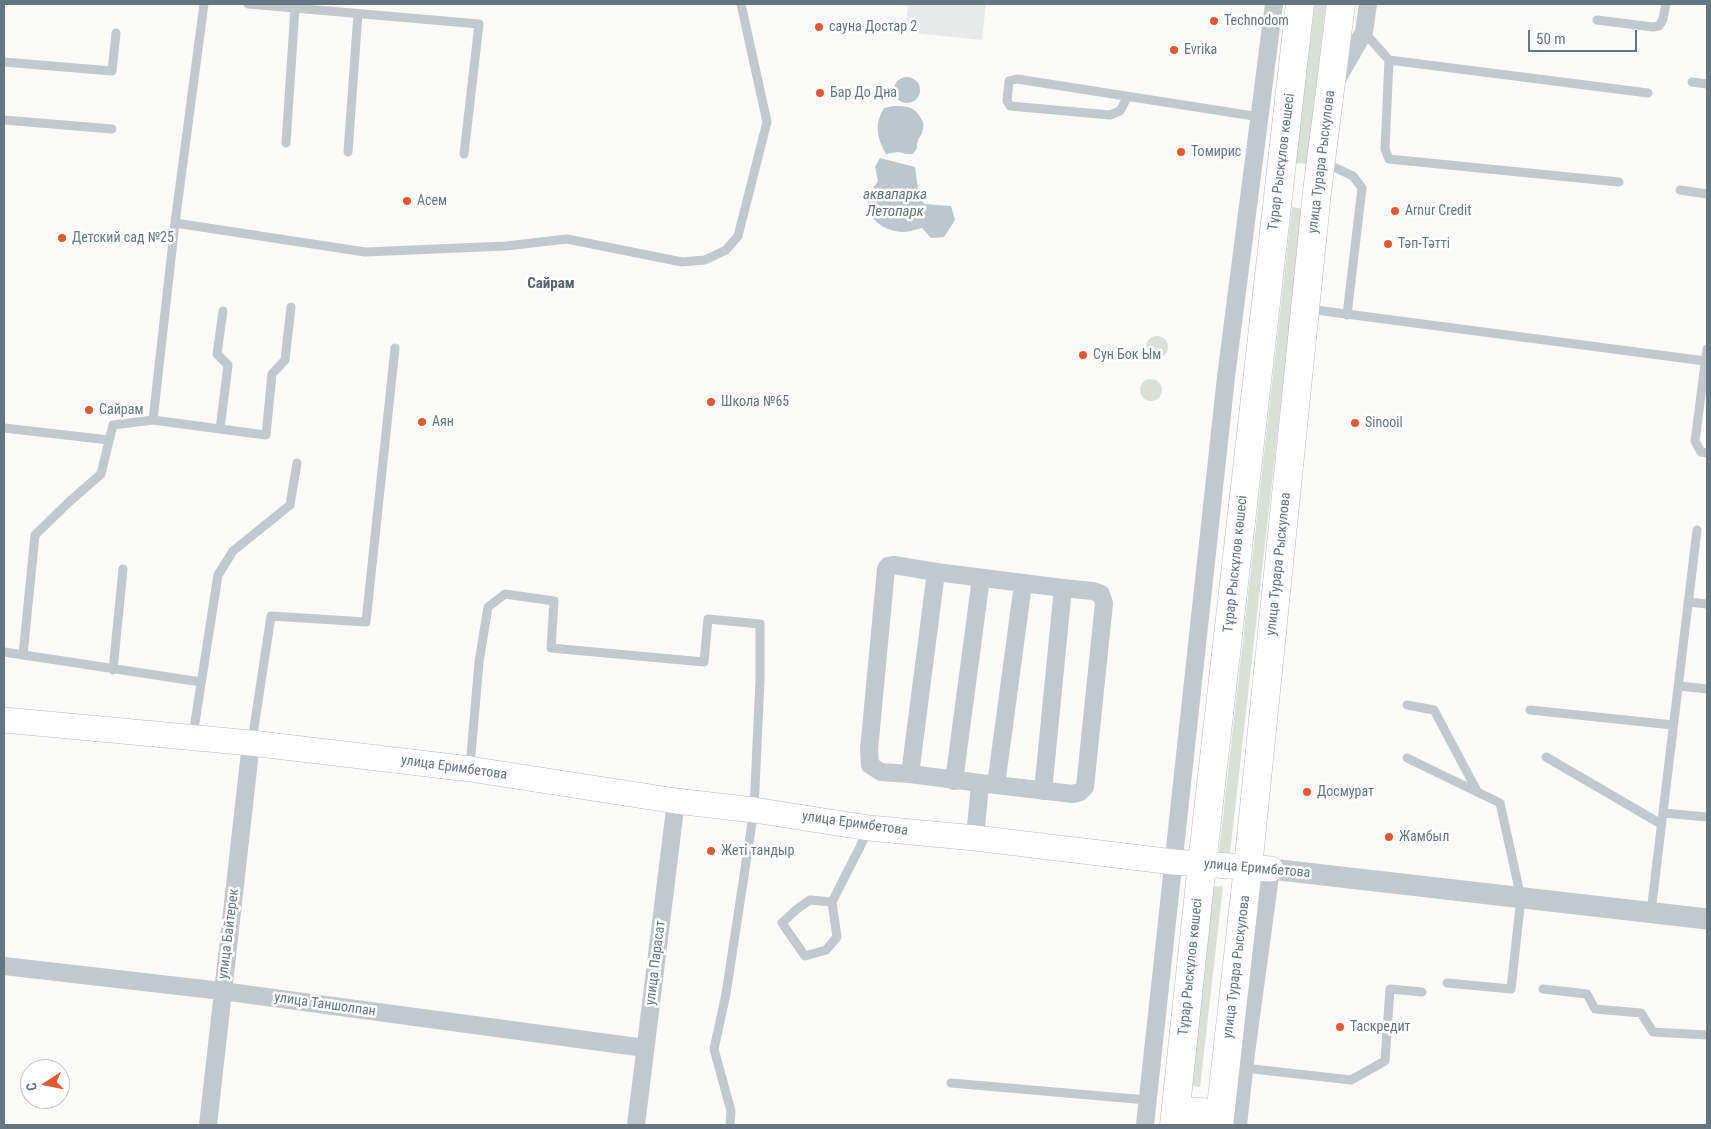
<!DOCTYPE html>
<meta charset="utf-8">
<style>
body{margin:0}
#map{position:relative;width:1711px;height:1129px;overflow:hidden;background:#fafaf8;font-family:"Roboto Condensed",sans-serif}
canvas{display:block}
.frame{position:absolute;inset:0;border:5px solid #657683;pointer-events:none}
.north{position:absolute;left:20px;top:1059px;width:50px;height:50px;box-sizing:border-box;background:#fff;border:1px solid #c1c8cd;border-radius:50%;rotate:259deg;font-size:14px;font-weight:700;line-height:20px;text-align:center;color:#657683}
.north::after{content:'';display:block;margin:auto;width:18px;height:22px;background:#e4572e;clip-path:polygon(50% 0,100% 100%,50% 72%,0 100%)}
.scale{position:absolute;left:1528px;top:30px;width:109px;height:22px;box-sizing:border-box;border:2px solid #657683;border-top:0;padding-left:6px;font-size:15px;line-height:18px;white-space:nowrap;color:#657683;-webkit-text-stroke:4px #fff;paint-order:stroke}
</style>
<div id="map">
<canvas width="1711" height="1129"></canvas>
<div class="frame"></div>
<div class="north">С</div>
<div class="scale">50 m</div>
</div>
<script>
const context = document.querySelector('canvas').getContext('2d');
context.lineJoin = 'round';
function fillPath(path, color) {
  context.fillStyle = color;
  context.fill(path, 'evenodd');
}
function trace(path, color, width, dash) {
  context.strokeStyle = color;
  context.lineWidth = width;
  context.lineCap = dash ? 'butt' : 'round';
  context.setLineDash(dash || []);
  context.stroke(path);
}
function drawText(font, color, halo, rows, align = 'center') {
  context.font = font + ' "Roboto Condensed",sans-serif';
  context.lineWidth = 5;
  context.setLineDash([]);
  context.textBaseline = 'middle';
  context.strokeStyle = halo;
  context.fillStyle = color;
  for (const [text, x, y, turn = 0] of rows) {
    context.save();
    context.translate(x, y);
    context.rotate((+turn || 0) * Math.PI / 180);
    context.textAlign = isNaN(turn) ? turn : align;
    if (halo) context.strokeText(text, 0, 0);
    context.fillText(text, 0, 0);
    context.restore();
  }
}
fillPath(new Path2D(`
 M891,4H986L982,40L905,32L908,6Z`), '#e8e9e9');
fillPath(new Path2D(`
 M1315,4H1326L1307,164L1295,163Z
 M1292,207L1303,209L1230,853L1219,852Z
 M1146 347a11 11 0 1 1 22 0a11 11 0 1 1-22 0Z
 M1140 390a11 11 0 1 1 22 0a11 11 0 1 1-22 0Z
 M1223,886L1200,1087L1187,1085L1209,887Z`), '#dadfd7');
fillPath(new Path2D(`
 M894 90a13 13 0 1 1 26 0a13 13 0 1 1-26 0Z
 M893,106C906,106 914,106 921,118C923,121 924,125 923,129C921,139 917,136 917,148L913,154H906L898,152L886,154C877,138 874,125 884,108Z
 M880,158L915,167L918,189L924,204L951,206L955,220L944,237L931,238L922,228C916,229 909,232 903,232C883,231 866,219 868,198C869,192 875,186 878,181L875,167Z`), '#bbc7cb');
const secondary = new Path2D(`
 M4,720L251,743L470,769L676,801L754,810L869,828L975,838L1174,862L1271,869`);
const primary = new Path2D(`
 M1176,1110L1220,1114
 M1174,1125L1202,864L1300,4
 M1219,1125L1248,867L1317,192L1341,4`);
trace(secondary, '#b3babf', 26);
trace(primary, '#b5babe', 29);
trace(new Path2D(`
 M248,4L479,24L464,154
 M1597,20L1653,27L1659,26L1663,19L1666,4
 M1364,32L1389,60L1385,149L1389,159L1619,182
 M1389,60L1648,93
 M4,62L112,71L116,33
 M1692,82L1707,84
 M1128,96L1120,111L1110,115L1010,106L1007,101L1009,81L1017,79L1260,117
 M4,120L112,129
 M286,143L295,8
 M348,152L358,14
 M1325,163L1353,176L1362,188L1347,315
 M1680,190L1707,194
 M175,223L365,252L506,246L567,239L682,262L705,260L726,250L738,236L767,122L741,4
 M1308,309L1705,361
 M1707,349L1695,441L1701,452L1707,453
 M153,420L220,429L228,365L217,354L223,311
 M4,428L109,440
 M220,429L266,435L272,374L285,360L291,307
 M1688,602L1707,604
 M4,652L201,682
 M23,655L35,535L69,502L101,474L113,425L153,420L175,223L204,4
 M113,670L123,569
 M1679,686L1707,689
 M1407,705L1434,710L1477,791
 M1530,710L1673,725
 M193,735L218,575L233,551L290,505L297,463
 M252,741L271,616L366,622L395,348
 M1546,757L1661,824
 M1407,758L1500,803L1521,898L1511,989L1447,983
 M470,767L479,662L488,607L505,594L554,601L551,648L704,662L708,619L760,624V680L754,810L726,994L714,1049L731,1111L730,1125
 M1663,813L1707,817
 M832,902L810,900L797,909L782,923L805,956L826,950L837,937L832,902L868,831
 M1651,912L1697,530
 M1543,989L1587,994L1595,1009L1641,1013L1653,1032L1707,1035
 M1244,1068L1351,1080L1385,1061L1390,989L1422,992
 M951,1083L1147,1100`), '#c3c8cc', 9);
trace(new Path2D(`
 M1336,81L1364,32L1368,4
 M1023,584L996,785L910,774L881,772L870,765L869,750L886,569L888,566L894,565L936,572L1063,588
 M910,774L936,572
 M954,781L981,578
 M996,785L1073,794L1080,792L1085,787L1104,603L1101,594L1093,591L1063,588L1043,791
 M975,838L980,784
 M4,966L222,991L645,1048
 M208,1125L251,743
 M636,1125L676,801
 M1145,1125L1226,377L1274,4
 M1238,1125L1246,1053L1271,869`), '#c3c8cc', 18);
trace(new Path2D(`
 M1271,869L1707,919`), '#c3c8cc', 21);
trace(secondary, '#fff', 25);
trace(primary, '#fff', 28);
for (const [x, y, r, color] of [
 [1214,21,5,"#e4572e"],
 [819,27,5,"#e4572e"],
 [1174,50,5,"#e4572e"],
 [820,93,5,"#e4572e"],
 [1181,152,5,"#e4572e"],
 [407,201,5,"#e4572e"],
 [1395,211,5,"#e4572e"],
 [62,238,5,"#e4572e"],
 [1388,244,5,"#e4572e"],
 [1083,355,5,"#e4572e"],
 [711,402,5,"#e4572e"],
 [89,410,5,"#e4572e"],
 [422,422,5,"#e4572e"],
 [1355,423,5,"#e4572e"],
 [1307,792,5,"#e4572e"],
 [1389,837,5,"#e4572e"],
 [711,851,5,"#e4572e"],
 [1340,1027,5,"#e4572e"]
]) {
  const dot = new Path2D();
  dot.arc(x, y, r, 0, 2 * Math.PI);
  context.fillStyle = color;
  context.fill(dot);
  trace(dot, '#fff', 2);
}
drawText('14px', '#657683', '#fff', [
 ["Technodom",1224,21],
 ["сауна Достар 2",829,27],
 ["Evrika",1184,50],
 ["Бар До Дна",830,93],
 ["Томирис",1191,152],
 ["Асем",417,201],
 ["Arnur Credit",1405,211],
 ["Детский сад №25",72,238],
 ["Тәп-Тәтті",1398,244],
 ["Сун Бок Ым",1093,355],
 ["Школа №65",721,402],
 ["Сайрам",99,410],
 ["Аян",432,422],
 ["Sinooil",1365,423],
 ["Досмурат",1317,792],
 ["Жамбыл",1399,837],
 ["Жеті тандыр",721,851],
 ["Таскредит",1350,1027]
], 'left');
drawText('14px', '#657683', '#fff', [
 ["Тұрар Рыскұлов көшесі",1282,162,-83],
 ["улица Турара Рыскулова",1322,162,-83],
 ["Тұрар Рыскұлов көшесі",1236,564,-84],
 ["улица Турара Рыскулова",1279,564,-84],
 ["улица Еримбетова",454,768,8],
 ["улица Еримбетова",855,824,8],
 ["улица Еримбетова",1257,869,5],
 ["улица Байтерек",229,934,-83],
 ["улица Парасат",656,963,-83],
 ["Тұрар Рыскұлов көшесі",1191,967,-84],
 ["улица Турара Рыскулова",1237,967,-83],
 ["улица Таншолпан",325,1005,8]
]);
drawText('italic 15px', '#60757c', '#fff', [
 ["аквапарка",895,195],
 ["Летопарк",895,212]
]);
drawText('bold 15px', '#57646e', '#fff', [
 ["Сайрам",551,284]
]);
</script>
